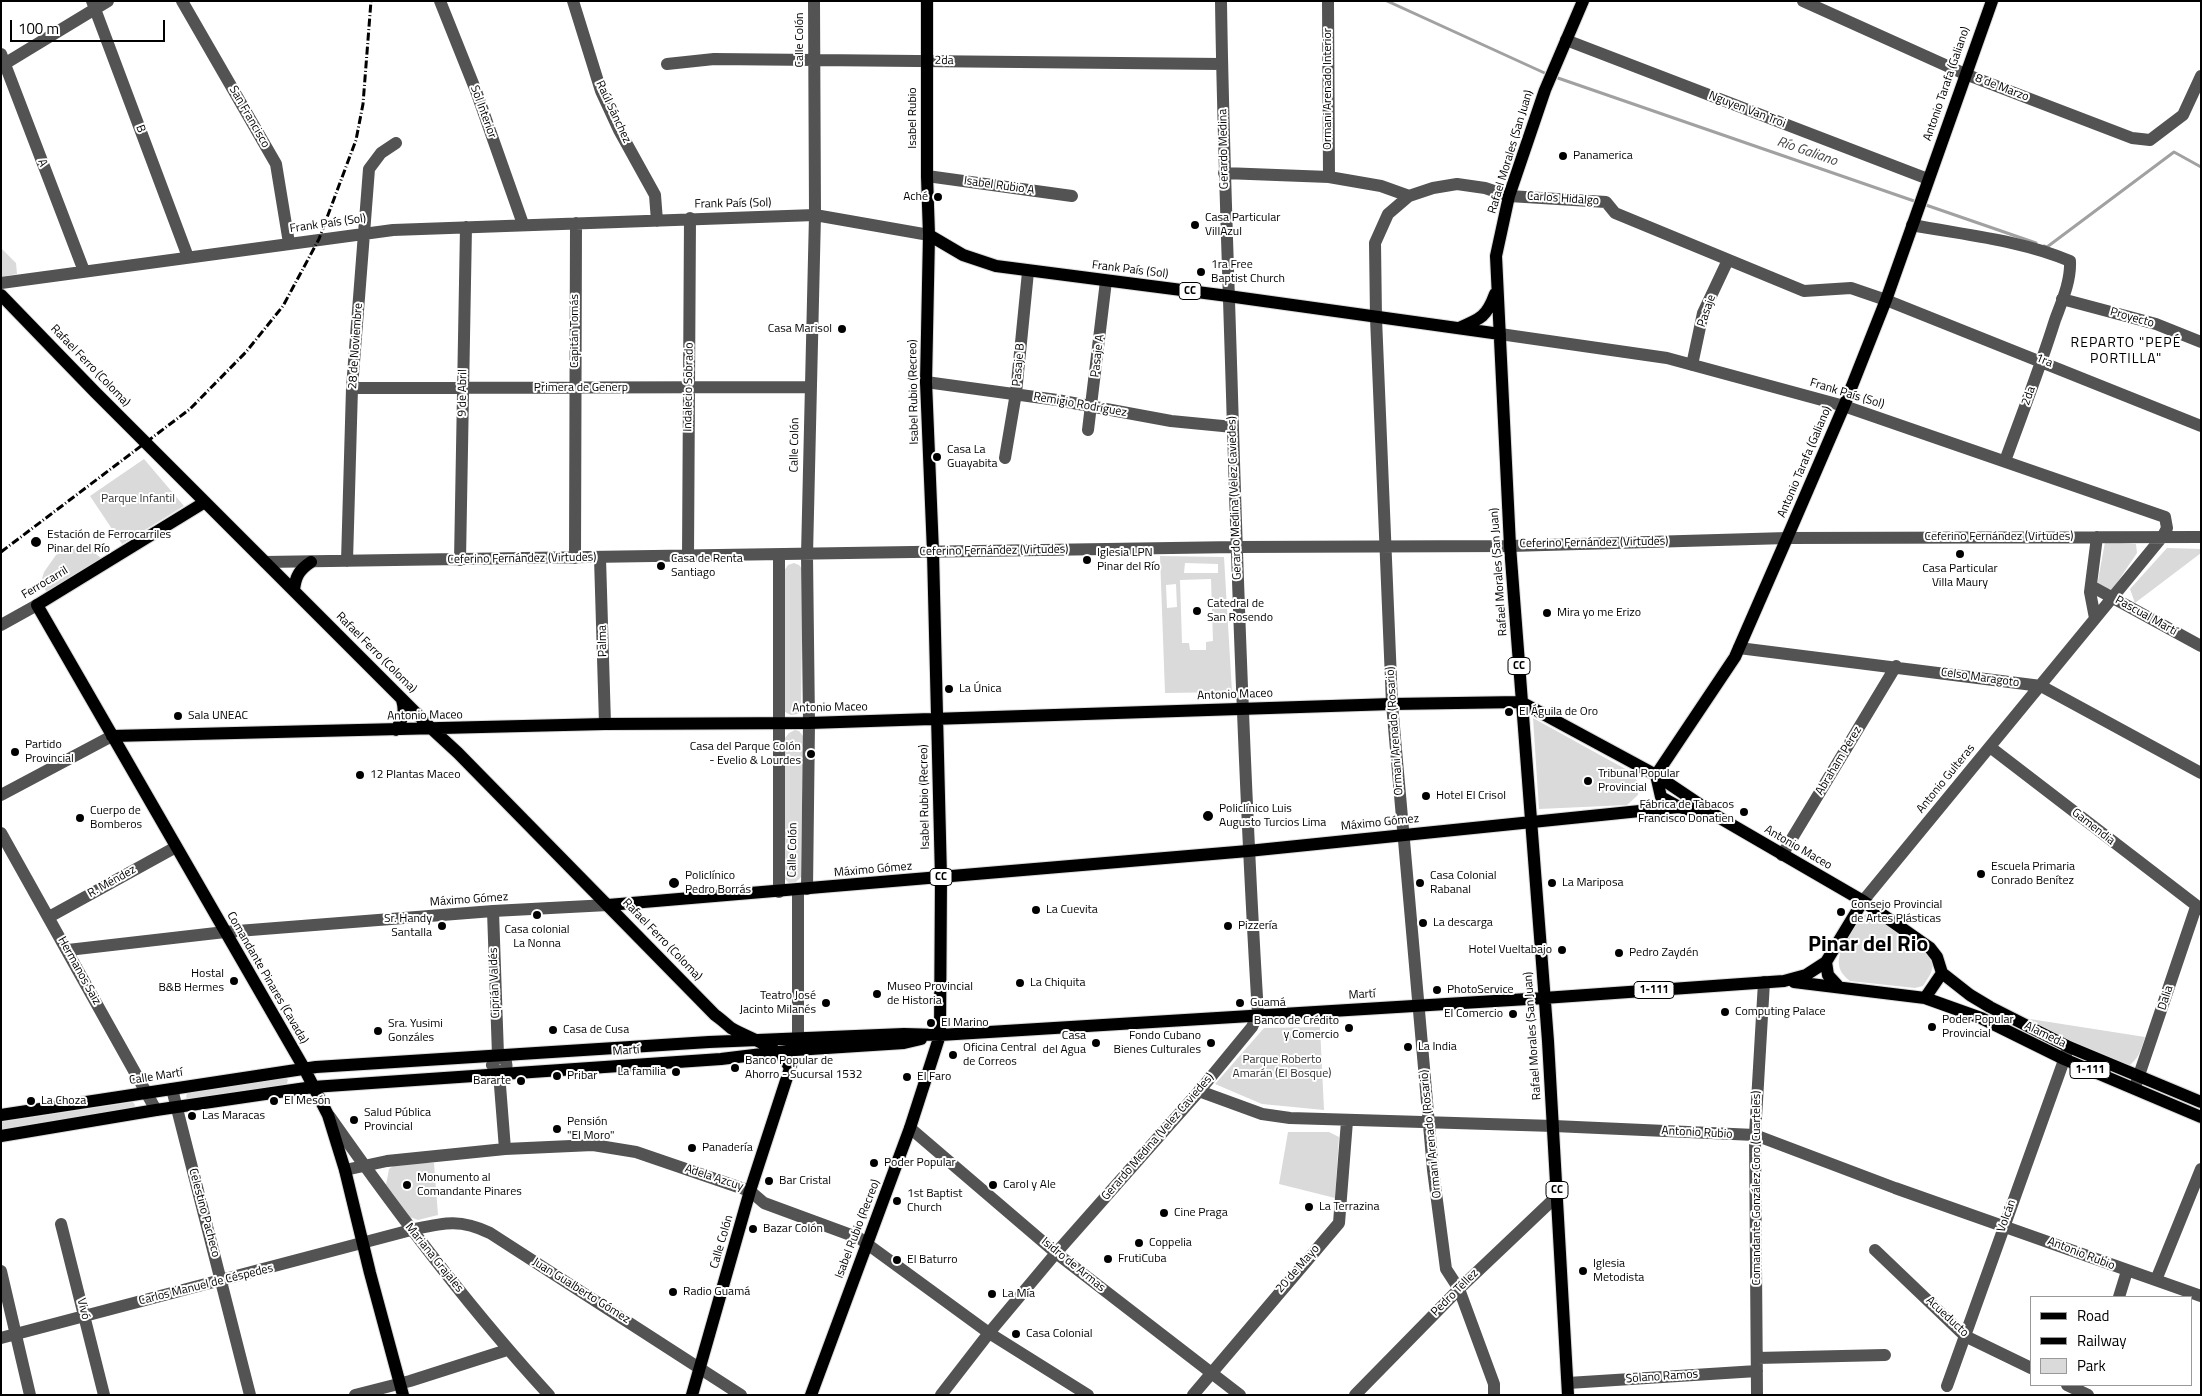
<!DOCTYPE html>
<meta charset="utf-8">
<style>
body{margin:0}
#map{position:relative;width:2202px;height:1396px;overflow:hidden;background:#fff;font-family:"Titillium Web",sans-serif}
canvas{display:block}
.frame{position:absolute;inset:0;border:2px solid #000;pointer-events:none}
.legend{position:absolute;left:2030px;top:1296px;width:162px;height:90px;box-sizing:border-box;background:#fff;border:1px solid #999;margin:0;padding:6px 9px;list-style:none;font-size:15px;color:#000}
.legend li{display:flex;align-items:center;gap:10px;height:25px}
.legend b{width:25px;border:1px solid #999}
.scale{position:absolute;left:10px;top:20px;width:155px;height:22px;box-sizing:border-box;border:2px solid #000;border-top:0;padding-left:6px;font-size:15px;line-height:18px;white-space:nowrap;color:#000;-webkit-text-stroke:4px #fff;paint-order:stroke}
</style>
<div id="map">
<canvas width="2202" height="1396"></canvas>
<div class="frame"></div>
<ul class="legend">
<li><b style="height:6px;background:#000"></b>Road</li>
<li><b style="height:6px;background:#000"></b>Railway</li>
<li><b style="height:14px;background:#dadada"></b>Park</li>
</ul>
<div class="scale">100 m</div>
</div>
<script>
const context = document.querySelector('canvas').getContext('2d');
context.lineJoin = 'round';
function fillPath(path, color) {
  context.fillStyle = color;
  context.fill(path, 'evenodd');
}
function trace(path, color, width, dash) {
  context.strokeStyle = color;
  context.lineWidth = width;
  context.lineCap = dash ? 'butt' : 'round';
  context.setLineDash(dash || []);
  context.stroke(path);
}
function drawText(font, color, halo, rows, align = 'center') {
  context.font = font + ' "Titillium Web",sans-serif';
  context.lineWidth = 4;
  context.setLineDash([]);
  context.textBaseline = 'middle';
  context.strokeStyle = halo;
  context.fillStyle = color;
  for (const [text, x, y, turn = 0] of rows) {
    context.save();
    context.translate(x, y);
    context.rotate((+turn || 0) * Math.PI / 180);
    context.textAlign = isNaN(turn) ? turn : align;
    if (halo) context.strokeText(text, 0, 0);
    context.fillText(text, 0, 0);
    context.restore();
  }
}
fillPath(new Path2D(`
 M1,248L16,263L17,274L1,277Z
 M144,459L184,506L122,544L90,496Z
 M2105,542L2136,544L2137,553L2110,593L2097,586Z
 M75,546L90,549L102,559L47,593L41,582L44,572L56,555Z
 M2167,548L2201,549V553L2135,603L2130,589Z
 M1160,556L1224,557L1232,692L1165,693ZM1185,563L1218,564V573H1184ZM1211,579L1213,641L1206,642V650H1190L1189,643H1182L1180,580ZM1176,584L1177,607L1167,608L1166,585Z
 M794,563L799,565L803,570L801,707L798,714L791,715L785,712L784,571L788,565Z
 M1533,718L1629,771L1639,783L1638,795L1627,805L1539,809Z
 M795,730L799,731L803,736L801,877L796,882L789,883L783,877L785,738L789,733Z
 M1866,914H1873L1933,959C1934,970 1929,977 1923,986L1915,988L1850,981C1844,976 1840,972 1839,965C1837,950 1853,922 1866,914Z
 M2030,1019L2145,1037C2141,1050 2139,1059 2127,1067L2039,1026Z
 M1320,1027L1324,1110L1262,1104L1215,1084L1264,1028Z
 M285,1077L288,1080L286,1086L189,1100L186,1097L187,1092Z
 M133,1102L135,1105L134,1108L1,1130V1122Z
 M1288,1132H1329L1339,1137L1335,1198L1279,1184Z
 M397,1163H434L438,1215L418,1220L410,1217L386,1185L389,1169Z`), '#dadada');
trace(new Path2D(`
 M1387,1L1549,75
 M1555,77L1917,202
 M1923,204L2036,243
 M2044,246L2047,247L2174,152L2201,167`), '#a1a1a1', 3);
const major = new Path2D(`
 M929,235L963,255L996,266L1228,296L1500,334
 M1,295L95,392L432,729L458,753L715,1015C721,1019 726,1024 731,1028C753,1041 777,1044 790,1068
 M1459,328C1481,319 1487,316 1495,294
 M205,502L37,605L304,1068L328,1115L345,1170L370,1273L403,1395
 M294,591C295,577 299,570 311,562
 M396,730C402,719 406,713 402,700
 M112,736L605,724L809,723L1392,704L1521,702L1656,775L1720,818L1863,901L1930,948L1937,957L1942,973L1970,995L1990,1007L2069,1047L2201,1102
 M1656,775L1735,657L1787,538L1844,406L1886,300L1992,1
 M1656,775L1661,797L1679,807L1708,815
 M608,905L1248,851L1679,807
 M1826,962L1828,975L1839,987
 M1794,982L1925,998L1981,1018L2064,1059L2201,1117
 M1925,998L1942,973
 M1,1115L316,1067L709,1042L904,1034L940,1035L1544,998L1784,981L1806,975L1826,962L1863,901
 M1,1136L156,1110L313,1087L721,1059L795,1050L904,1043L921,1039
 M692,1395L750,1191L792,1062
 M811,1395L910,1128L940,1035L941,878L933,552L926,382L929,235L927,176V1
 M1568,1395L1548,1041L1510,546L1496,256L1509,196L1545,90L1583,1`);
trace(major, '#dbdbdb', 14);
trace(new Path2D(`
 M92,1L188,257
 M182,1L276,164L289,243
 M440,1L476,91L523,224
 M573,1L601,91L619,130L655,195L657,221
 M1328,1L1329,177
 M1803,1L1965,74L2132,138L2150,140L2183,115L2201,76
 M1566,40L1928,179
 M1,54L84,271
 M667,64L714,59L1222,64
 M1,66L108,1
 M1224,173L1329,177L1381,186L1409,196L1433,188L1457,184L1485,188L1509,196L1606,202L1615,213L1804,291L1851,288L1886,300L2201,426
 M927,176L1072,196
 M1409,196L1388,214L1375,243L1376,318L1392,704L1433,1170L1446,1269L1459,1289L1494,1384V1395
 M1912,225C1964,235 2021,240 2070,261C2071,281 2062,301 2055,320C2040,368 2022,414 2005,461
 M1,283L393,230L815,215L929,235
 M2062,299L2156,324L2201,342
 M1500,334L1667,358L1844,406L2165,517L2167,528L2163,536L1863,901
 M1692,365L1703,313L1728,260
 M926,382L1057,400L1171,421L1233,427
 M352,388L810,387
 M1088,430L1106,281
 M1005,458L1016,393L1028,272
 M779,556V892
 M688,557L690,218
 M575,558L576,223
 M600,558L605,724
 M460,560L466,227
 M347,561L352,388L369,169L381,153L396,143
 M265,562L1236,547L1510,546L1787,538L2201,537
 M2091,586L2201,646
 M2095,618L2090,592L2097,537
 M1,625L37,605
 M1739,648L2041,686L2201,773
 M1990,747L2201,909
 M1,795L112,736
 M1,833L156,1110
 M1782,855L1896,666
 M807,889L809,723L807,555L815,215L814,1
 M798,890V1038
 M493,911L498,1055L492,1065L499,1073L505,1149
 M49,917L176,847
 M68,950L225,932L493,911L608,905
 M498,1055C504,1059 508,1061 506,1069L499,1073
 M2135,1087L2196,907
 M172,1089L250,1395
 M1199,1091L1262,1114L1290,1118L1554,1126L1755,1135L1895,1188L2201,1296
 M330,1117C398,1214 468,1307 549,1395
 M910,1128L1056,1253L1240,1395
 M345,1170L387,1161L505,1149L593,1145L636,1152L750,1191L764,1203L859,1238L989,1333L1088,1395
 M61,1224L104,1395
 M1875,1250L1965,1336L2031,1368
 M1,1271L30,1395
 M2156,1280L2201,1169
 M2119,1297L2127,1271
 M1,1338L411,1230C443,1223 459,1218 490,1233L741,1395
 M1757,1358L1885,1355
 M1568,1383L1757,1371
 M2067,1385L2088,1395
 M1947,1386L2068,1049
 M355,1395L410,1381L507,1350
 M941,1395L989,1333L1056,1253L1201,1089L1252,1027L1258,1014C1246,819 1239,624 1233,429C1229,286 1223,144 1221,1
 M1193,1395L1339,1223L1347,1121
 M1355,1395L1459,1289L1558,1195
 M1757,1395L1755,1135L1764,982`), '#535353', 12);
trace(major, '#000', 12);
trace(new Path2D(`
 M1,552L190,409L246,352L283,306L319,239L356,140L363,104L371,1`), '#000', 3, [8, 2.5, 1, 2.5]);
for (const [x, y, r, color] of [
 [1563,156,5,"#000"],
 [938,197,5,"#000"],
 [1195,225,5,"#000"],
 [1201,272,5,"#000"],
 [842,329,5,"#000"],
 [937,457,5,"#000"],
 [36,542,6,"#000"],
 [1960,554,5,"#000"],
 [1087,560,5,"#000"],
 [661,566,5,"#000"],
 [1197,611,5,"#000"],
 [1547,613,5,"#000"],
 [949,689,5,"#000"],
 [1509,712,5,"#000"],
 [178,716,5,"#000"],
 [15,752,5,"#000"],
 [811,754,5,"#000"],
 [360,775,5,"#000"],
 [1588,781,5,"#000"],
 [1426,796,5,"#000"],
 [1744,812,5,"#000"],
 [1208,816,6,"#000"],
 [80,818,5,"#000"],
 [1981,874,5,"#000"],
 [674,883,6,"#000"],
 [1420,883,5,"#000"],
 [1552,883,5,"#000"],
 [1036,910,5,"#000"],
 [1841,912,5,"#000"],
 [537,915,5,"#000"],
 [1423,923,5,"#000"],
 [442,926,5,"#000"],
 [1228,926,5,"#000"],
 [1562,950,5,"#000"],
 [1619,953,5,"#000"],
 [234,981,5,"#000"],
 [1020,983,5,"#000"],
 [1437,990,5,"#000"],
 [877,994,5,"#000"],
 [826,1003,5,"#000"],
 [1240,1003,5,"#000"],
 [1725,1012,5,"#000"],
 [1513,1014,5,"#000"],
 [931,1023,5,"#000"],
 [1932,1027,5,"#000"],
 [1349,1028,5,"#000"],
 [553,1030,5,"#000"],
 [378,1031,5,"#000"],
 [1096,1043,5,"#000"],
 [1211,1043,5,"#000"],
 [1408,1047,5,"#000"],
 [953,1055,5,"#000"],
 [735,1068,5,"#000"],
 [676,1072,5,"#000"],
 [557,1076,5,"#000"],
 [907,1077,5,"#000"],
 [521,1081,5,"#000"],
 [31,1101,5,"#000"],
 [274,1101,5,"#000"],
 [192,1116,5,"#000"],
 [354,1120,5,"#000"],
 [557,1129,5,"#000"],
 [692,1148,5,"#000"],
 [874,1163,5,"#000"],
 [769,1181,5,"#000"],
 [407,1185,5,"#000"],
 [993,1185,5,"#000"],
 [897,1201,5,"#000"],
 [1309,1207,5,"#000"],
 [1164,1213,5,"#000"],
 [753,1229,5,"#000"],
 [1139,1243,5,"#000"],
 [1108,1259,5,"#000"],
 [897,1260,5,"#000"],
 [1583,1271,5,"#000"],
 [673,1292,5,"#000"],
 [992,1294,5,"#000"],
 [1016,1334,5,"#000"]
]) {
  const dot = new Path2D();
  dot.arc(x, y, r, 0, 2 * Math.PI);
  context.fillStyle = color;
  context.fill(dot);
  trace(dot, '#fff', 2);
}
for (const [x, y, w] of [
 [1190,291,22],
 [1519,666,22],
 [941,877,22],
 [1654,990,40],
 [2090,1070,40],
 [1557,1190,22]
]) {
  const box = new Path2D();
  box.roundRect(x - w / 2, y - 8.5, w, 17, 4);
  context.fillStyle = '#fff';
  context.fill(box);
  trace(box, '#000', 1);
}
drawText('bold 11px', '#000', null, [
 ["CC",1190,291],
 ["CC",1519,666],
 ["CC",941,877],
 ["1-111",1654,990],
 ["1-111",2090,1070],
 ["CC",1557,1190]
]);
drawText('12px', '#000', '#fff', [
 ["Calle Colón",800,40,-90],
 ["2da",944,61,1],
 ["Antonio Tarafa (Galiano)",1947,84,-71],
 ["8 de Marzo",2002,88,21],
 ["Ormani Arenado Interior",1328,89,-90],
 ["Nguyen Van Troi",1747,110,21],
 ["Sol Interior",483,112,70],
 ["Raúl Sánchez",613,112,65],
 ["San Francisco",249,117,60],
 ["Isabel Rubio",913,118,-90],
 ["B",140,129,69],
 ["Gerardo Medina",1224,149,-91],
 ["Rafael Morales (San Juan)",1511,152,-73],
 ["A",42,163,69],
 ["Isabel Rubio A",999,186,8],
 ["Carlos Hidalgo",1563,199,4],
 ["Frank País (Sol)",733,204,-1],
 ["Frank País (Sol)",328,224,-8],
 ["Frank País (Sol)",1130,270,7],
 ["Pasaje",1707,311,-71],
 ["Proyecto",2132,318,16],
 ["Capitán Tomás",575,331,-90],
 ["28 de Noviembre",356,346,-86],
 ["Pasaje A",1098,356,-83],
 ["1ra",2044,361,22],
 ["Pasaje B",1019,365,-85],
 ["Rafael Ferro (Coloma)",90,366,46],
 ["Indalecio Sobrado",689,387,-89],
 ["Primera de Generp",581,388],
 ["Isabel Rubio (Recreo)",914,392,-91],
 ["9 de Abril",463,393,-89],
 ["Frank País (Sol)",1847,394,17],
 ["2da",2029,396,-70],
 ["Remigio Rodríguez",1080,405,10],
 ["Calle Colón",795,445,-89],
 ["Antonio Tarafa (Galiano)",1805,462,-67],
 ["Gerardo Medina (Velez Caviedes)",1235,498,-92],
 ["Ceferino Fernández (Virtudes)",1999,537],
 ["Ceferino Fernández (Virtudes)",1594,543,-1],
 ["Ceferino Fernández (Virtudes)",994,551,-1],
 ["Ceferino Fernández (Virtudes)",522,559,-1],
 ["Rafael Morales (San Juan)",1499,572,-94],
 ["Ferrocarril",45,583,-31],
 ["Pascual Martí",2146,616,29],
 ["Palma",603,641,-91],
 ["Rafael Ferro (Coloma)",376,653,45],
 ["Celso Maragoto",1980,678,8],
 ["Antonio Maceo",1235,695,-2],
 ["Antonio Maceo",830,708,-1],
 ["Antonio Maceo",425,716,-1],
 ["Ormani Arenado (Rosario)",1395,731,-94],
 ["Abraham Pérez",1839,761,-59],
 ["Antonio Gulteras",1946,779,-51],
 ["Isabel Rubio (Recreo)",925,797,-91],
 ["Máximo Gómez",1380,823,-6],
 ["Gamendia",2093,827,38],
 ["Antonio Maceo",1798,848,30],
 ["Calle Colón",793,850,-89],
 ["Máximo Gómez",873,870,-5],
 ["R. Méndez",112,882,-29],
 ["Máximo Gómez",469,900,-4],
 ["Rafael Ferro (Coloma)",662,940,46],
 ["Hermanos Saiz",79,971,61],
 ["Comandante Pinares (Cavada)",267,978,60],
 ["Ciprián Valdés",495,983,-92],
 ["Martí",1362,995,-3],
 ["Dalia",2166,998,-72],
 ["Alameda",2045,1035,26],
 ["Rafael Morales (San Juan)",1533,1036,-94],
 ["Martí",626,1051,-4],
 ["Calle Martí",156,1077,-9],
 ["Antonio Rubio",1697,1133,3],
 ["Ormani Arenado (Rosario)",1431,1134,-96],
 ["Gerardo Medina (Velez Caviedes)",1158,1137,-49],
 ["Adela Azcuy",714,1178,18],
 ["Comandante González Coro (Cuarteles)",1757,1188,-90],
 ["Celestino Pacheco",204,1213,75],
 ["Volcán",2007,1216,-70],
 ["Isabel Rubio (Recreo)",858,1229,-69],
 ["Calle Colón",722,1242,-74],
 ["Antonio Rubio",2081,1254,21],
 ["Mariana Grajales",434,1258,51],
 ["Isidro de Armas",1073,1265,39],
 ["20 de Mayo",1298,1269,-49],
 ["Carlos Manuel de Céspedes",206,1285,-14],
 ["Juan Gualberto Gómez",581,1291,32],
 ["Pedro Téllez",1455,1293,-45],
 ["Vivó",83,1309,76],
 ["Acueducto",1947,1317,43],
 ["Solano Ramos",1662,1377,-4]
]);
drawText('12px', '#000', '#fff', [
 ["Panamerica",1573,156],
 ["Aché",928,197,"right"],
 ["Casa Particular",1205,218],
 ["VillAzul",1205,232],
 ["1ra Free",1211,265],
 ["Baptist Church",1211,279],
 ["Casa Marisol",832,329,"right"],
 ["Casa La",947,450],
 ["Guayabita",947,464],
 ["Estación de Ferrocarriles",47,535],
 ["Pinar del Río",47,549],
 ["Iglesia LPN",1097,553],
 ["Pinar del Río",1097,567],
 ["Casa de Renta",671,559],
 ["Santiago",671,573],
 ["Casa Particular",1960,569,"center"],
 ["Villa Maury",1960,583,"center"],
 ["Catedral de",1207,604],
 ["San Rosendo",1207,618],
 ["Mira yo me Erizo",1557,613],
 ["La Única",959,689],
 ["El Águila de Oro",1519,712],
 ["Sala UNEAC",188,716],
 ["Partido",25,745],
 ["Provincial",25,759],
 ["Casa del Parque Colón",801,747,"right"],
 ["- Evelio & Lourdes",801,761,"right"],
 ["Tribunal Popular",1598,774],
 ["Provincial",1598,788],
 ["12 Plantas Maceo",370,775],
 ["Hotel El Crisol",1436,796],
 ["Fábrica de Tabacos",1734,805,"right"],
 ["Francisco Donatien",1734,819,"right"],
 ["Policlínico Luis",1219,809],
 ["Augusto Turcios Lima",1219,823],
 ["Cuerpo de",90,811],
 ["Bomberos",90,825],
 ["Escuela Primaria",1991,867],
 ["Conrado Benítez",1991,881],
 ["Policlínico",685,876],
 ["Pedro Borrás",685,890],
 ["Casa Colonial",1430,876],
 ["Rabanal",1430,890],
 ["La Mariposa",1562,883],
 ["Consejo Provincial",1851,905],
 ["de Artes Plásticas",1851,919],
 ["La Cuevita",1046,910],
 ["Sr. Handy",432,919,"right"],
 ["Santalla",432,933,"right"],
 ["La descarga",1433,923],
 ["Pizzería",1238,926],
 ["Casa colonial",537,930,"center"],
 ["La Nonna",537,944,"center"],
 ["Hotel Vueltabajo",1552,950,"right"],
 ["Pedro Zaydén",1629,953],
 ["Hostal",224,974,"right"],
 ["B&B Hermes",224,988,"right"],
 ["La Chiquita",1030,983],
 ["Museo Provincial",887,987],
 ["de Historia",887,1001],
 ["PhotoService",1447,990],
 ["Teatro José",816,996,"right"],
 ["Jacinto Milanés",816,1010,"right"],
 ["Guamá",1250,1003],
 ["Computing Palace",1735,1012],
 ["El Comercio",1503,1014,"right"],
 ["Poder Popular",1942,1020],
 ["Provincial",1942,1034],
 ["Banco de Crédito",1339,1021,"right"],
 ["y Comercio",1339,1035,"right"],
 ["El Marino",941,1023],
 ["Sra. Yusimi",388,1024],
 ["Gonzáles",388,1038],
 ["Casa de Cusa",563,1030],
 ["Casa",1086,1036,"right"],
 ["del Agua",1086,1050,"right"],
 ["Fondo Cubano",1201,1036,"right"],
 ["Bienes Culturales",1201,1050,"right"],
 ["La India",1418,1047],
 ["Oficina Central",963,1048],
 ["de Correos",963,1062],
 ["Banco Popular de",745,1061],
 ["Ahorro - Sucursal 1532",745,1075],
 ["La familia",666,1072,"right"],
 ["Pribar",567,1076],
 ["El Faro",917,1077],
 ["Bararte",511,1081,"right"],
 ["La Choza",41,1101],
 ["El Mesón",284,1101],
 ["Salud Pública",364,1113],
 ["Provincial",364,1127],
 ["Las Maracas",202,1116],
 ["Pensión",567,1122],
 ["\"El Moro\"",567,1136],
 ["Panadería",702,1148],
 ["Poder Popular",884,1163],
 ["Monumento al",417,1178],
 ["Comandante Pinares",417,1192],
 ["Bar Cristal",779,1181],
 ["Carol y Ale",1003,1185],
 ["1st Baptist",907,1194],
 ["Church",907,1208],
 ["La Terrazina",1319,1207],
 ["Cine Praga",1174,1213],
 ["Bazar Colón",763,1229],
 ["Coppelia",1149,1243],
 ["FrutiCuba",1118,1259],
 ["El Baturro",907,1260],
 ["Iglesia",1593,1264],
 ["Metodista",1593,1278],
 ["Radio Guamá",683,1292],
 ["La Mía",1002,1294],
 ["Casa Colonial",1026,1334]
], 'left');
drawText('12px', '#313131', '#fff', [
 ["Parque Infantil",138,499],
 ["Parque Roberto",1282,1060],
 ["Amarán (El Bosque)",1282,1074]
]);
drawText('italic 14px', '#424242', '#fff', [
 ["Río Galiano",1807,152,19]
]);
context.letterSpacing = '1px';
drawText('14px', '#000', '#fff', [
 ["REPARTO \"PEPÉ",2126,344],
 ["PORTILLA\"",2126,360]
]);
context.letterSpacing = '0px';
drawText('bold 22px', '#000', '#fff', [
 ["Pinar del Rio",1868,946]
]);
</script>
